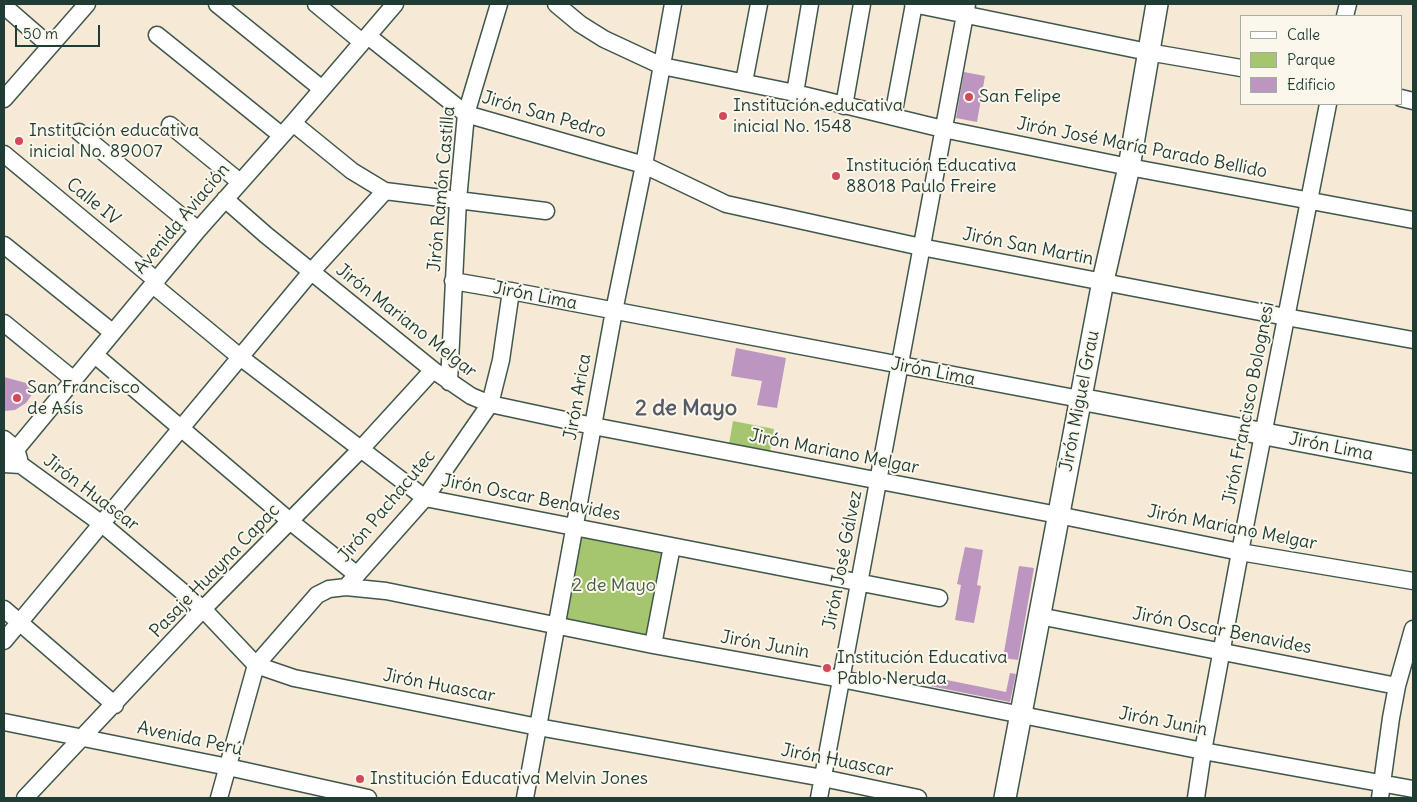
<!DOCTYPE html>
<meta charset="utf-8">
<style>
body{margin:0}
#map{position:relative;width:1417px;height:802px;overflow:hidden;background:#f6e9d5;font-family:Delius,sans-serif}
canvas{display:block}
.frame{position:absolute;inset:0;border:5px solid #1f3d34;pointer-events:none}
.legend{position:absolute;left:1240px;top:15px;width:162px;height:90px;box-sizing:border-box;background:#fbf7ec;border:1px solid #a3ada2;margin:0;padding:6px 9px;list-style:none;font-size:15px;color:#1f3d34}
.legend li{display:flex;align-items:center;gap:10px;height:25px}
.legend b{width:25px;border:1px solid #a3ada2}
.scale{position:absolute;left:15px;top:25px;width:85px;height:22px;box-sizing:border-box;border:2px solid #1f3d34;border-top:0;padding-left:6px;font-size:15px;line-height:18px;white-space:nowrap;color:#1f3d34;-webkit-text-stroke:4px #fbf7ec;paint-order:stroke}
</style>
<div id="map">
<canvas width="1417" height="802"></canvas>
<div class="frame"></div>
<ul class="legend">
<li><b style="height:6px;background:#fff"></b>Calle</li>
<li><b style="height:14px;background:#a5c66e"></b>Parque</li>
<li><b style="height:14px;background:#bc95c1"></b>Edificio</li>
</ul>
<div class="scale">50 m</div>
</div>
<script>
const context = document.querySelector('canvas').getContext('2d');
context.lineJoin = 'round';
function fillPath(path, color) {
  context.fillStyle = color;
  context.fill(path, 'evenodd');
}
function trace(path, color, width, dash) {
  context.strokeStyle = color;
  context.lineWidth = width;
  context.lineCap = dash ? 'butt' : 'round';
  context.setLineDash(dash || []);
  context.stroke(path);
}
function drawText(font, color, halo, rows, align = 'center') {
  context.font = font + ' Delius,sans-serif';
  context.lineWidth = 4;
  context.setLineDash([]);
  context.textBaseline = 'middle';
  context.strokeStyle = halo;
  context.fillStyle = color;
  for (const [text, x, y, turn = 0] of rows) {
    context.save();
    context.translate(x, y);
    context.rotate((+turn || 0) * Math.PI / 180);
    context.textAlign = isNaN(turn) ? turn : align;
    if (halo) context.strokeText(text, 0, 0);
    context.fillText(text, 0, 0);
    context.restore();
  }
}
fillPath(new Path2D(`
 M733,421L774,429L770,451L729,444Z
 M576,529L670,547L651,641L559,624Z`), '#a5c66e');
fillPath(new Path2D(`
 M964,72L985,76L977,122L956,118Z
 M736,348L786,358L777,408L757,405L762,381L731,376Z
 M4,377L26,383L33,393L26,403L15,410L4,411Z
 M965,547L983,550L977,585L981,586L974,623L955,620L961,585L957,584Z
 M1019,566L1034,568L1018,660L1003,658Z
 M1010,673L1016,674L1010,702L930,686L932,677L1006,692Z`), '#bc95c1');
const minor = new Path2D(`
 M217,4L322,89
 M316,4L362,42
 M556,4L580,24L604,39L662,66L795,93L943,129L1129,167L1413,220
 M913,4L1148,52L1241,68
 M4,6L50,46
 M1345,16L1348,4
 M157,35L281,135
 M368,36L466,114L644,165L726,204L921,247L1286,317L1413,340
 M744,82L759,4
 M795,93L810,4
 M1401,98L1413,101
 M4,99L87,4
 M844,106L862,4
 M893,116L914,4
 M293,123L352,171L385,191L546,211
 M170,125L240,182
 M79,132L198,230
 M4,154L157,281
 M225,199L266,235L433,370L471,396L490,404L593,426L1058,515L1240,552L1413,581
 M4,245L112,332
 M453,281L511,291L1080,399
 M153,285L240,357L425,498L939,598
 M4,323L74,380
 M95,355L291,522L356,574
 M449,382L458,200L466,114L499,4
 M4,439L16,449L19,459
 M4,464L21,465L102,524L203,609L256,665L294,678L538,727L823,778L918,798
 M4,464L198,230L293,123L395,4
 M346,587L386,591L653,645L841,679L1203,751L1413,789
 M4,609L115,705
 M1039,616L1397,686
 M4,641L311,272L385,191
 M653,645L672,546
 M4,722L228,767L368,798
 M25,798L203,609L360,450L433,370
 M219,798L256,665L317,595L329,589L346,587L425,498L490,404L501,360L511,291
 M525,798L614,311L644,165L673,4
 M819,798L967,4
 M1196,798L1203,751L1240,552L1328,104
 M1380,798L1391,718L1397,686L1413,629`);
const major = new Path2D(`
 M1080,399L1413,462
 M1005,798L1103,281L1129,167L1157,4`);
trace(minor, '#3f574c', 19);
trace(major, '#3f574c', 24);
trace(minor, '#fff', 16);
trace(major, '#fff', 21);
for (const [x, y, r, color] of [
 [969,97,5,"#d1495b"],
 [723,116,5,"#d1495b"],
 [19,141,5,"#d1495b"],
 [836,176,5,"#d1495b"],
 [17,398,5,"#d1495b"],
 [827,668,5,"#d1495b"],
 [360,779,5,"#d1495b"]
]) {
  const dot = new Path2D();
  dot.arc(x, y, r, 0, 2 * Math.PI);
  context.fillStyle = color;
  context.fill(dot);
  trace(dot, '#fbf7ec', 2);
}
drawText('18px', '#1f3d34', '#fbf7ec', [
 ["San Felipe",979,97],
 ["Institución educativa",733,106],
 ["inicial No. 1548",733,127],
 ["Institución educativa",29,131],
 ["inicial No. 89007",29,152],
 ["Institución Educativa",846,166],
 ["88018 Paulo Freire",846,187],
 ["San Francisco",27,388],
 ["de Asís",27,409],
 ["Institución Educativa",837,658],
 ["Pablo Neruda",837,679],
 ["Institución Educativa Melvin Jones",370,779]
], 'left');
drawText('18px', '#1f3d34', '#fbf7ec', [
 ["Jirón San Pedro",544,115,16],
 ["Jirón José María Parado Bellido",1142,148,11],
 ["Jirón Ramón Castilla",442,189,-85],
 ["Calle IV",93,202,39],
 ["Avenida Aviación",182,219,-50],
 ["Jirón San Martin",1028,247,11],
 ["Jirón Lima",535,296,11],
 ["Jirón Mariano Melgar",406,321,38],
 ["Jirón Lima",933,372,11],
 ["Jirón Arica",578,397,-80],
 ["Jirón Miguel Grau",1080,401,-79],
 ["Jirón Francisco Bolognesi",1249,403,-79],
 ["Jirón Lima",1331,447,11],
 ["Jirón Mariano Melgar",834,452,11],
 ["Jirón Huascar",91,493,37],
 ["Jirón Oscar Benavides",531,498,11],
 ["Jirón Pachacutec",387,506,-50],
 ["Jirón Mariano Melgar",1232,528,11],
 ["Jirón José Gálvez",843,560,-79],
 ["Pasaje Huayna Capac",215,571,-46],
 ["Jirón Oscar Benavides",1222,631,11],
 ["Jirón Junin",765,645,10],
 ["Jirón Huascar",439,686,11],
 ["Jirón Junin",1163,722,11],
 ["Avenida Perú",190,739,12],
 ["Jirón Huascar",837,761,11]
]);
drawText('18px', '#405f42', '#fbf7ec', [
 ["2 de Mayo",614,586]
]);
drawText('bold 22px', '#565c65', '#fbf7ec', [
 ["2 de Mayo",686,409]
]);
</script>
